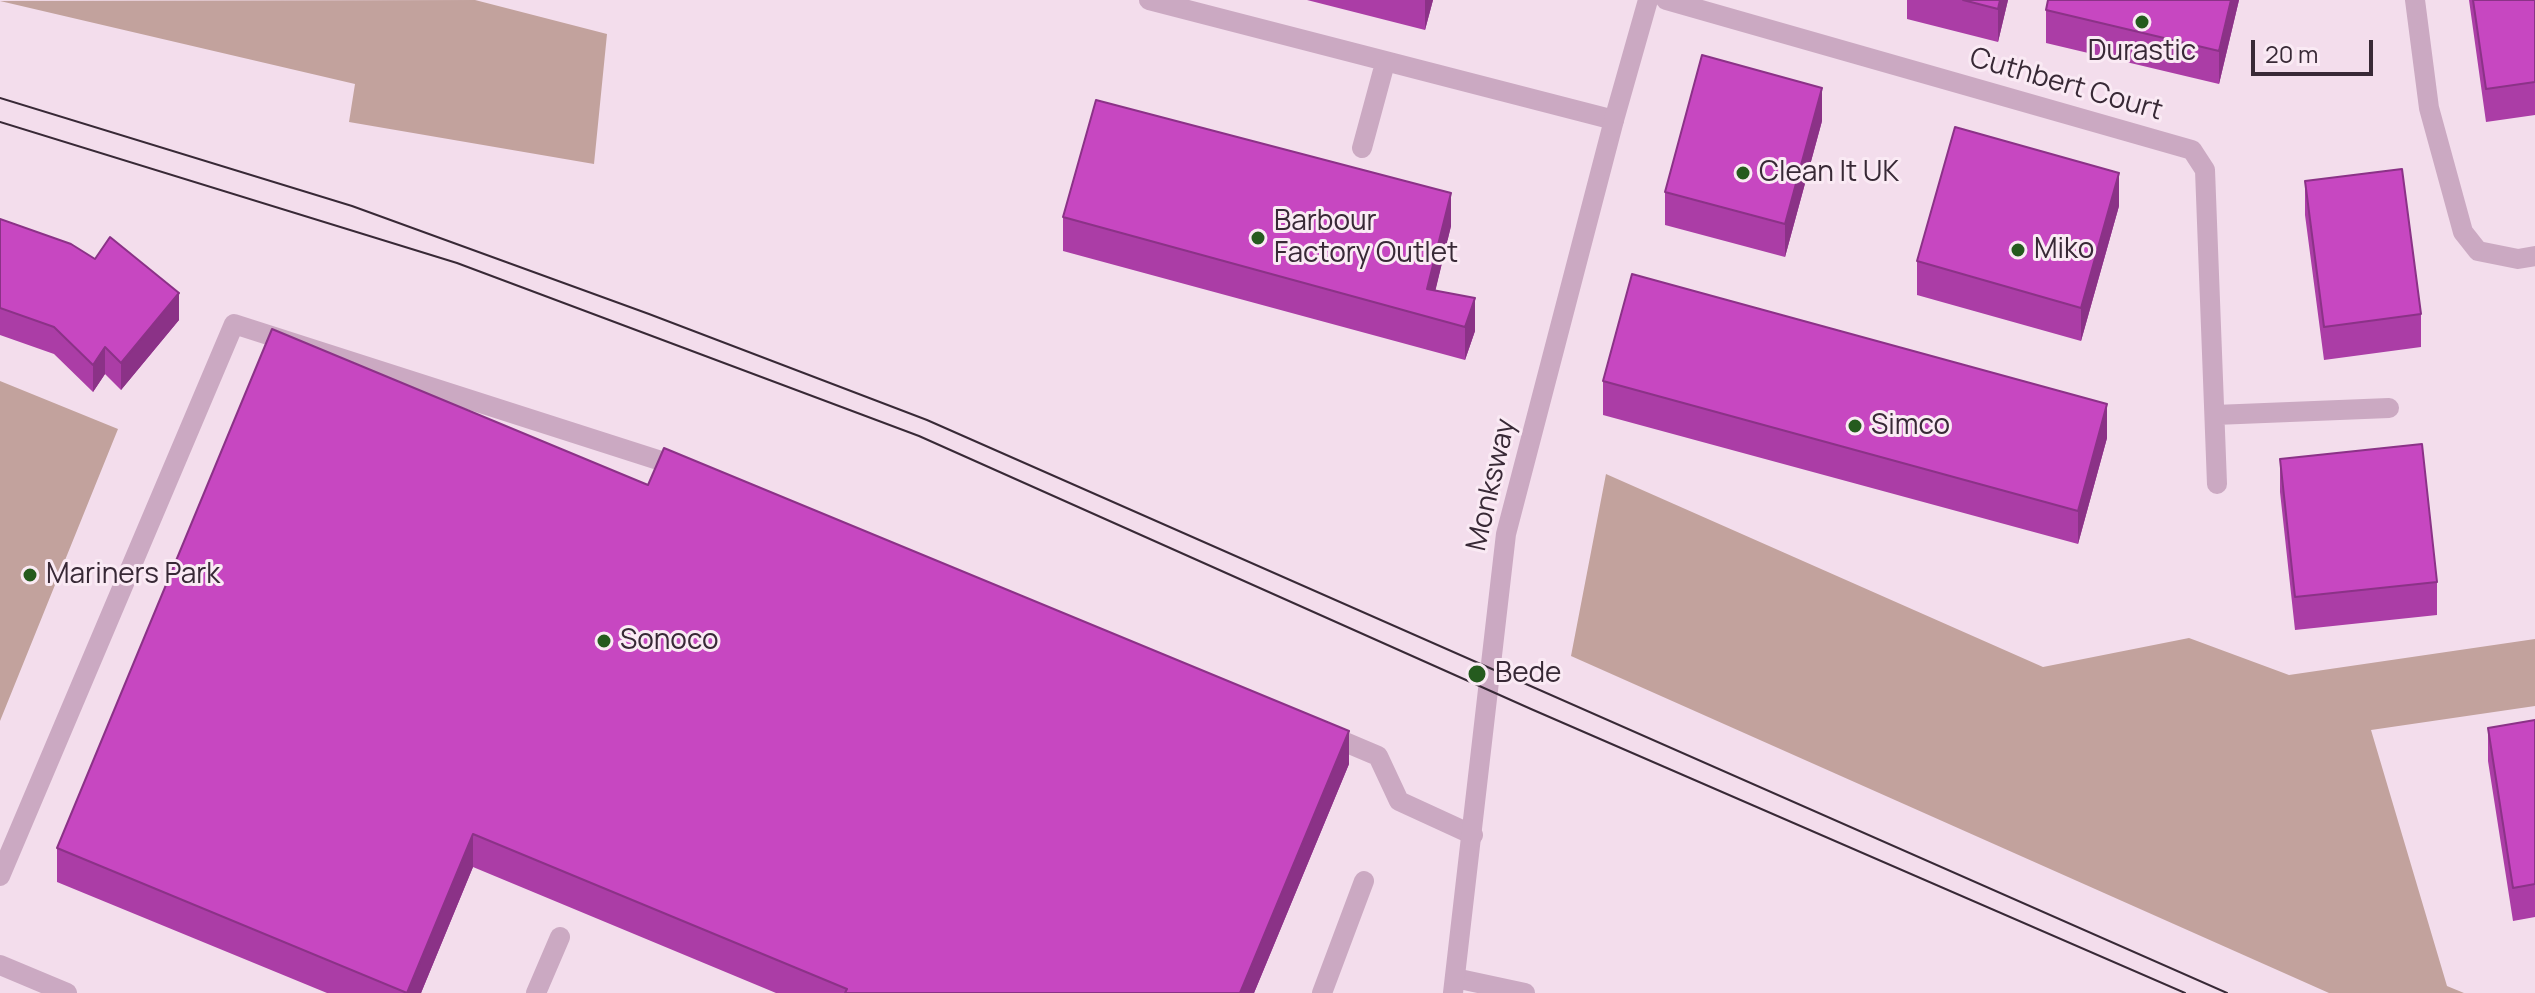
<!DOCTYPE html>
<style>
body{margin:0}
#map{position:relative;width:2535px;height:993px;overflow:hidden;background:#f3ddec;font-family:Manrope,sans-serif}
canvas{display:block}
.scale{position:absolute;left:2251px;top:40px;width:122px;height:36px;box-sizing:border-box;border:4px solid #382936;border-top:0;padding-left:10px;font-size:24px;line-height:28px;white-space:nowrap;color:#382936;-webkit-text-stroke:6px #faeaf4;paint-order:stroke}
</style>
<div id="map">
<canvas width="2535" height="993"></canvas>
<div class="scale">20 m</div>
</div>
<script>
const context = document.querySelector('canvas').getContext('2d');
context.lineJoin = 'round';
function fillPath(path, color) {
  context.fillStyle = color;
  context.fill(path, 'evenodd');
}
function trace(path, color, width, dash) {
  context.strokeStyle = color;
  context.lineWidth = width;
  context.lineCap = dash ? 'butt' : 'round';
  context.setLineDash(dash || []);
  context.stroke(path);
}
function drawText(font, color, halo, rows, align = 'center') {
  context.font = font + ' Manrope,sans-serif';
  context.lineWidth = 6;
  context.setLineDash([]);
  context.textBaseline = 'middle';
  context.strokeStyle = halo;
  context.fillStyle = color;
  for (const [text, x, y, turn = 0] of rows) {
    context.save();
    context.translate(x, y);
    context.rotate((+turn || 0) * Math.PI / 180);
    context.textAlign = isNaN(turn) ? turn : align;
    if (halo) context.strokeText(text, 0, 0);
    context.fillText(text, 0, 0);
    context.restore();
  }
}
fillPath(new Path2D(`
 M475,0L607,34L594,164L349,122L355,84L0,1Z
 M0,381L118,429L0,721Z
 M1606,474L2043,667L2189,638L2289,675L2535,639V706L2371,730L2447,986L2464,993H2329L1571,656Z`), '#c2a29d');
trace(new Path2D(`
 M1149,0L1614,120
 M1666,0L2192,150L2205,170L2217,484
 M2415,0L2429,108L2463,232L2478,251L2518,259L2535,256
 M1362,148L1385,63
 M2215,415L2389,408
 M1326,734L1378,756L1399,801L1473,835
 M0,876L234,324L683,468
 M1455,978L1525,993
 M536,993L560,937
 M1322,993L1364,881`), '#cba9c2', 20);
trace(new Path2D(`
 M0,965L67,993
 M1453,993L1506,534L1614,120L1648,0`), '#cba9c2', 20);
trace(new Path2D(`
 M0,98L352,206L649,314L927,420L2227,993
 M0,122L457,263L919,436L1531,709L2185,993`), '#382936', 2);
fillPath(new Path2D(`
 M1307,0H1433L1425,30Z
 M1907,0H2008L1998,42L1907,19Z
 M2048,0H2239L2219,84L2046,43V10Z
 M2469,0H2535V115L2486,122Z
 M1822,121L1785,257L1665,225V192Z
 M2305,181L2421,314V347L2324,360L2305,215Z
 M2119,206L2081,341L1917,295V261Z
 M1063,217L1451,226L1435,291L1475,331L1465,360L1063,251Z
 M0,219L179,320L121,390L105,374L93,392L54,354L0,335Z
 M1603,381L2107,438L2078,544L1603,415Z
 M2280,459L2437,582V615L2295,630L2280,492Z
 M648,485L1349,764L1254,993H776L473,867L421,993H327L57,882V848Z
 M2535,720V917L2513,921L2488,761V728Z`), '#ab3da6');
fillPath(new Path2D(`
 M1425,0H1433L1425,30Z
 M2000,0H2008L1998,42V9Z
 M2231,0H2239L2219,84V51Z
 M1822,88V121L1785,257V224Z
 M2119,173V206L2081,341V308Z
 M1451,193V226L1429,317L1427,289Z
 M179,293V320L121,390V363Z
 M1475,298V331L1465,360V327Z
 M105,347V374L93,392V365Z
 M2107,404V438L2078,544V511Z
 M1349,731V764L1254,993H1240Z
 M473,834V867L421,993H407Z`), '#8b3287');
const building = new Path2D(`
 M1963,0H2000L1998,9Z
 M2048,0H2231L2219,51L2046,10Z
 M2473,0H2535V82L2486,89Z
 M1702,55L1822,88L1785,224L1665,192Z
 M1096,100L1451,193L1427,289L1475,298L1465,327L1063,217Z
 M1955,127L2119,173L2081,308L1917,261Z
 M2402,169L2421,314L2324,327L2305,181Z
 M0,219L71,244L95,259L110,237L179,293L121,363L105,347L93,365L54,327L0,308Z
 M1632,274L2107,404L2078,511L1603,381Z
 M272,329L648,485L664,448L1349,731L1240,993H845L847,989L473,834L407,993L57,848Z
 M2422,444L2437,582L2295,597L2280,459Z
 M2535,720V884L2513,888L2488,728Z`);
fillPath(building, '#c747c1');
trace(building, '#8b3287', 2);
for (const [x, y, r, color] of [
 [2142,22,8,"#255b1e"],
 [1743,173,8,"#255b1e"],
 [1258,238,8,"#255b1e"],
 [2018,250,8,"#255b1e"],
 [1855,426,8,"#255b1e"],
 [30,575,8,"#255b1e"],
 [604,641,8,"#255b1e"],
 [1477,674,10,"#255b1e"]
]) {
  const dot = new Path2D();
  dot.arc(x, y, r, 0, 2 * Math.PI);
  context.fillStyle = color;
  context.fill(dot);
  trace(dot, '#faeaf4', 3);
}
drawText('28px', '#382936', '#faeaf4', [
 ["Durastic",2142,52,"center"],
 ["Clean It UK",1759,173],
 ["Barbour",1274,222],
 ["Factory Outlet",1274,254],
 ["Miko",2034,250],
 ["Simco",1871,426],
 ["Mariners Park",46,575],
 ["Sonoco",620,641],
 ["Bede",1495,674]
], 'left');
drawText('28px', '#382936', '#faeaf4', [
 ["Cuthbert Court",2066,85,16],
 ["Monksway",1492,485,-77]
]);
</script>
